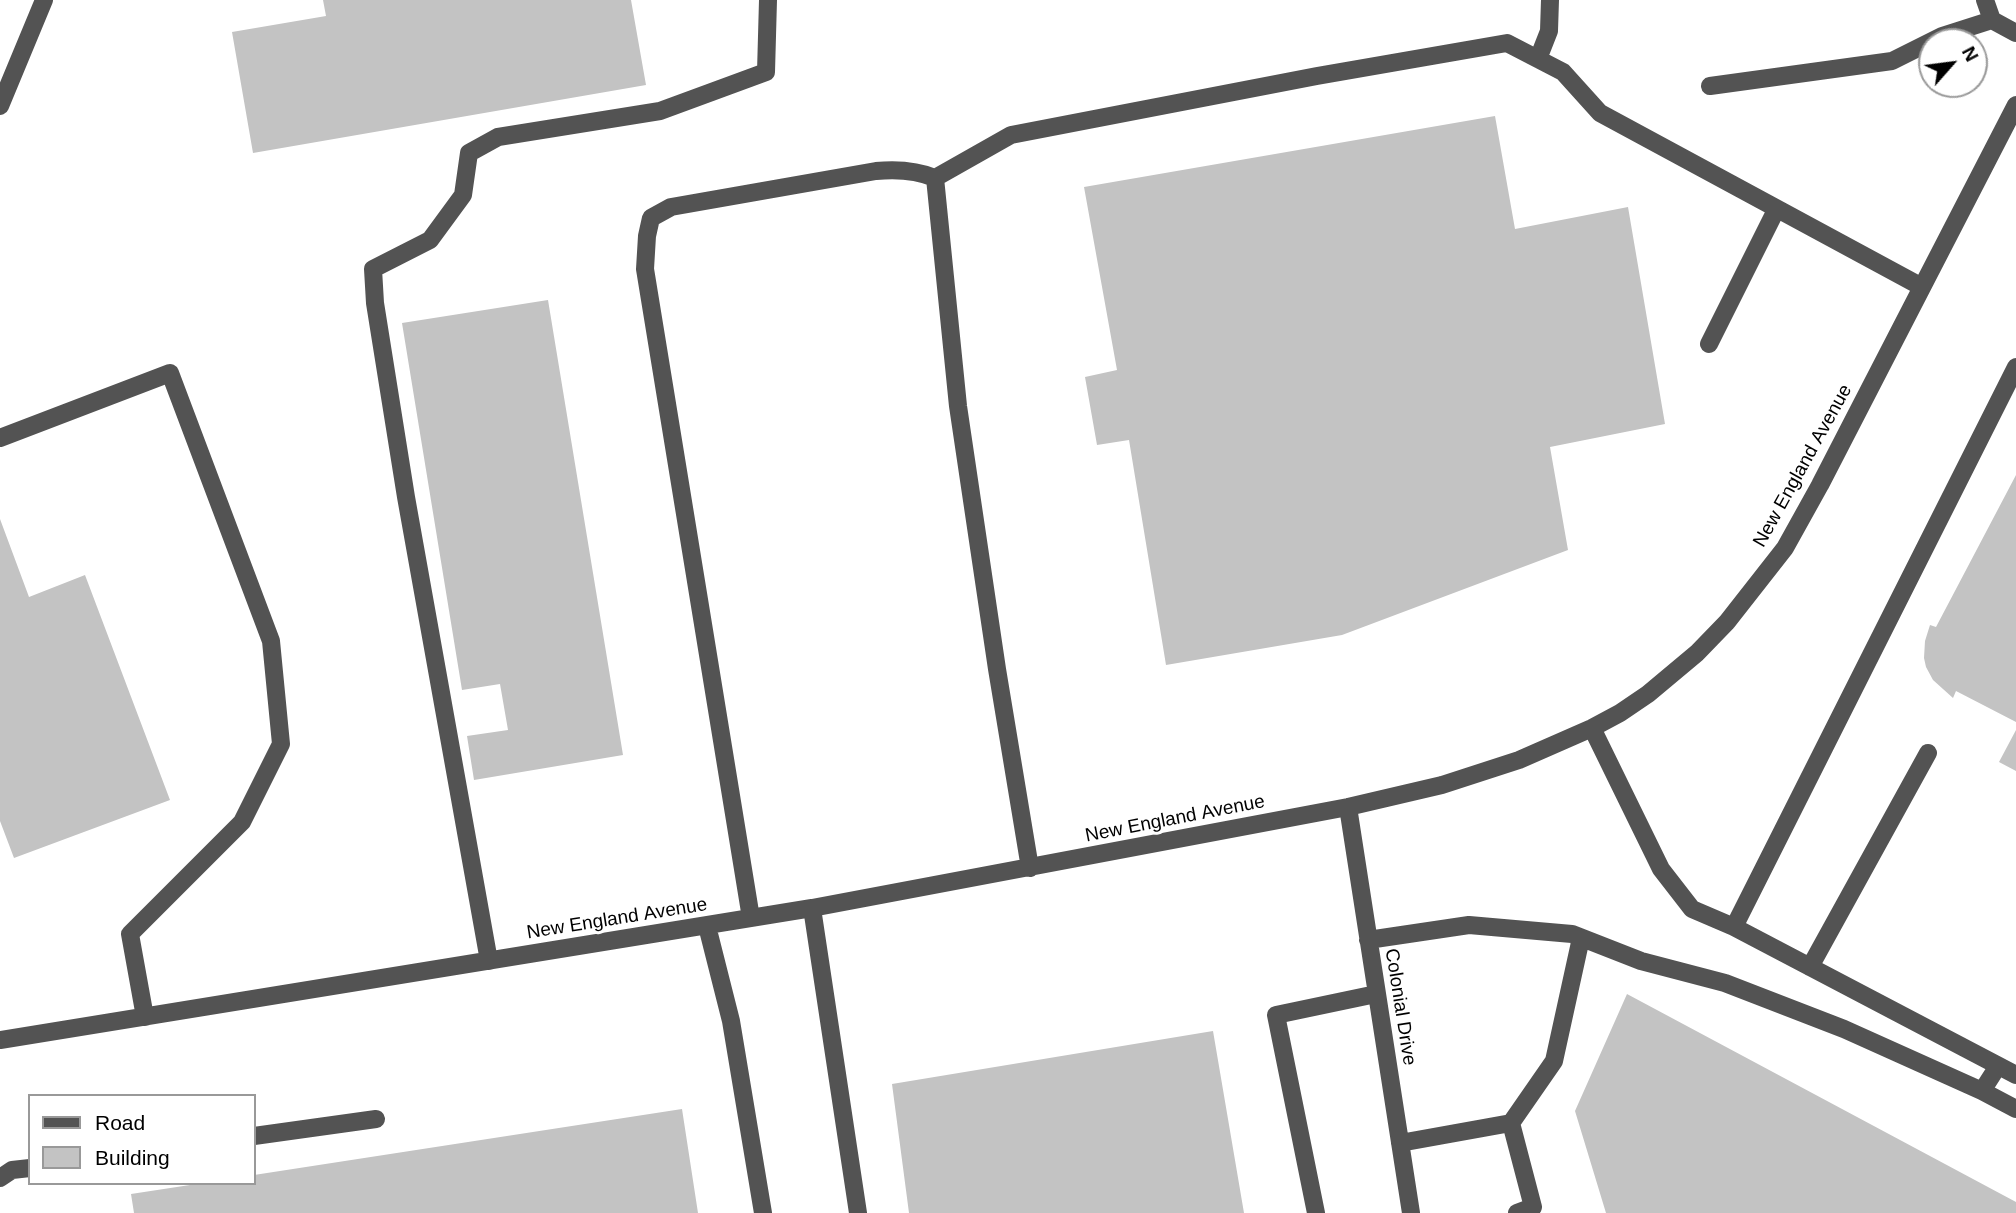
<!DOCTYPE html>
<style>
body{margin:0}
#map{position:relative;width:2016px;height:1213px;overflow:hidden;background:#fff;font-family:Arial,sans-serif}
canvas{display:block}
.legend{position:absolute;left:28px;top:1094px;width:228px;height:91px;box-sizing:border-box;background:#fff;border:2px solid #999;margin:0;padding:9px 12px;list-style:none;font-size:21px;color:#000}
.legend li{display:flex;align-items:center;gap:14px;height:35px}
.legend b{width:35px;border:2px solid #999}
.north{position:absolute;left:1918px;top:28px;width:70px;height:70px;box-sizing:border-box;background:#fff;border:2px solid #999;border-radius:50%;rotate:62deg;font-size:19px;font-weight:700;line-height:28px;text-align:center;color:#000}
.north::after{content:'';display:block;margin:auto;width:24px;height:32px;background:#000;clip-path:polygon(50% 0,100% 100%,50% 72%,0 100%)}
</style>
<div id="map">
<canvas width="2016" height="1213"></canvas>
<ul class="legend">
<li><b style="height:9px;background:#535353"></b>Road</li>
<li><b style="height:19px;background:#c3c3c3"></b>Building</li>
</ul>
<div class="north">N</div>
</div>
<script>
const context = document.querySelector('canvas').getContext('2d');
context.lineJoin = 'round';
function fillPath(path, color) {
  context.fillStyle = color;
  context.fill(path, 'evenodd');
}
function trace(path, color, width, dash) {
  context.strokeStyle = color;
  context.lineWidth = width;
  context.lineCap = dash ? 'butt' : 'round';
  context.setLineDash(dash || []);
  context.stroke(path);
}
function drawText(font, color, halo, rows, align = 'center') {
  context.font = font + ' Arial,sans-serif';
  context.lineWidth = 6;
  context.setLineDash([]);
  context.textBaseline = 'middle';
  context.strokeStyle = halo;
  context.fillStyle = color;
  for (const [text, x, y, turn = 0] of rows) {
    context.save();
    context.translate(x, y);
    context.rotate((+turn || 0) * Math.PI / 180);
    context.textAlign = isNaN(turn) ? turn : align;
    if (halo) context.strokeText(text, 0, 0);
    context.fillText(text, 0, 0);
    context.restore();
  }
}
fillPath(new Path2D(`
 M323,0H631L646,85L253,153L232,32L326,16Z
 M1495,116L1515,229L1628,207L1665,424L1550,447L1568,550L1342,635L1166,665L1129,440L1097,445L1085,377L1117,370L1084,187Z
 M548,300L623,755L474,780L467,736L508,730L500,684L462,690L402,323Z
 M2016,475V722L1956,691L1953,698L1933,680L1926,667L1924,658L1925,641L1930,625L1936,627Z
 M0,519L29,597L85,575L170,800L14,858L0,821Z
 M2016,730V771L1999,762Z
 M1627,994L2016,1202V1213H1606L1575,1111Z
 M1213,1031L1244,1213H909L892,1084Z
 M682,1109L698,1213H134L131,1194L203,1183H254V1175Z`), '#c3c3c3');
trace(new Path2D(`
 M1985,0L1992,20L2016,33
 M1538,59L1549,31L1550,0
 M1710,86L1892,61L1942,36L1992,20
 M0,106L44,0
 M935,178L1011,135L1317,76L1507,43L1563,72L1600,113L1922,287
 M1709,344L1776,210
 M0,438L170,373L271,641L281,744L242,822L130,934L145,1017
 M1592,728L1661,869L1692,909L1734,927L2016,1075
 M1348,807L1411,1213
 M812,908L858,1213
 M751,918L645,269L647,236L651,218L671,207L876,171C897,169 916,170 935,178L958,406L997,669L1030,868
 M707,926L731,1021L763,1213
 M1734,927L2016,367
 M1368,940L1469,925L1572,934L1641,961L1725,983L1844,1029L1982,1091
 M489,961L406,497L375,303L373,269L430,240L463,195L469,153L498,137L660,111L766,72L768,0
 M1810,967L1928,753
 M0,1040L812,908L1348,807L1442,785L1519,760L1592,728L1620,713L1648,694L1697,653L1727,622L1785,548L1820,485L2016,105
 M1998,1066L1982,1091L2016,1109
 M1511,1123L1554,1061L1581,938
 M254,1136L376,1119
 M1400,1143L1511,1123L1533,1207L1517,1213
 M0,1178L12,1170L30,1168
 M1316,1213L1276,1015L1376,994`), '#535353', 18);
drawText('19px', '#000', '#fff', [
 ["New England Avenue",1803,466,-61],
 ["New England Avenue",1175,819,-11],
 ["New England Avenue",617,919,-9],
 ["Colonial Drive",1400,1007,81]
]);
</script>
